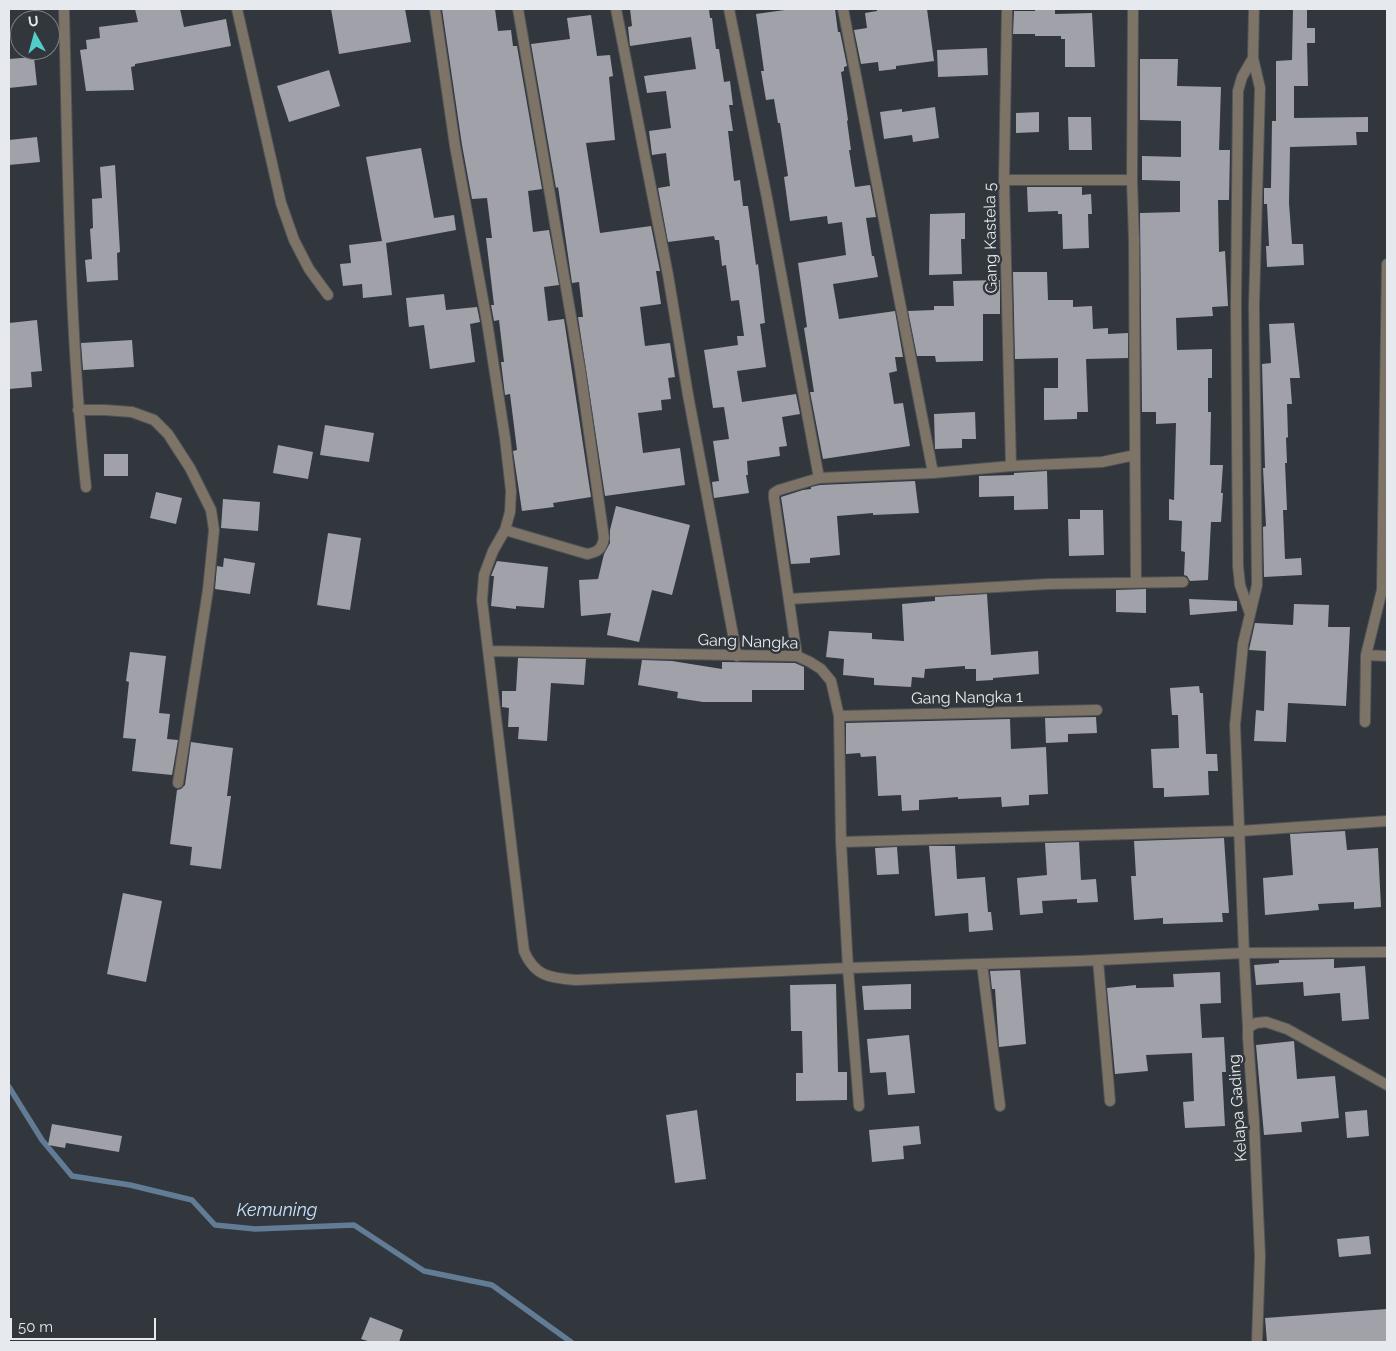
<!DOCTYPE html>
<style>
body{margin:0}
#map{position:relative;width:1396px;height:1351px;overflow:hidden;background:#31373c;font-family:Raleway,sans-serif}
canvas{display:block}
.frame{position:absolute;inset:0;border:10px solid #e6eaee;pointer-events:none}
.north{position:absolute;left:10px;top:10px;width:50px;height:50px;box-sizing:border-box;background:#31373c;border:1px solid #797f83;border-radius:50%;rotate:353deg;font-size:14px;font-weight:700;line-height:20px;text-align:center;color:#e6eaee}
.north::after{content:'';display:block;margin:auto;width:18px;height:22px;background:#53cdc9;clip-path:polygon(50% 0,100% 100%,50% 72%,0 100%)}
.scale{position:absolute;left:10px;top:1318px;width:146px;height:22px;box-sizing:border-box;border:2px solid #e6eaee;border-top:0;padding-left:6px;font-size:15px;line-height:18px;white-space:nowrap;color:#e6eaee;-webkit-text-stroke:4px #31373c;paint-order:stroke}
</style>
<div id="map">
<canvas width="1396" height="1351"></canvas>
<div class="frame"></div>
<div class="north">U</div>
<div class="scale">50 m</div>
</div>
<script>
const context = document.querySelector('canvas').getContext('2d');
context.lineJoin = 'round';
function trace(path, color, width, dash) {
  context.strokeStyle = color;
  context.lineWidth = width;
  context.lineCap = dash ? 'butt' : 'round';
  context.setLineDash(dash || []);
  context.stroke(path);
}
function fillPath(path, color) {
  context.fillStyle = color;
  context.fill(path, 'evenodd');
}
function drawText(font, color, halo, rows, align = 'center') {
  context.font = font + ' Raleway,sans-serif';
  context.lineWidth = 5;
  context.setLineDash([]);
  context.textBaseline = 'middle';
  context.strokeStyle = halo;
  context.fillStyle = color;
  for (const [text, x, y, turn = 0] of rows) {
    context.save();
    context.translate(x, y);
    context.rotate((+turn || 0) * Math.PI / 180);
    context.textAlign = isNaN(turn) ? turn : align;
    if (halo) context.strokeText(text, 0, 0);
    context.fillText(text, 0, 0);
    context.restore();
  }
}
trace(new Path2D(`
 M9,1087L42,1140L72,1176L130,1185L192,1200L215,1225L255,1229L354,1225L424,1271L492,1285L571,1342`), '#637c95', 5.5);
fillPath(new Path2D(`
 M135,9H180L184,27L226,19L231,46L135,64V66L131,67L134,90L86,91L80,50L87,49L86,40L100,38L99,27L138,22Z
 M331,9H405L411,42L339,54Z
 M442,9H495L498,31L511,30L513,46H517L542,189L528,191L533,232L549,230L559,285L544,287L548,321L564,319L591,497L553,503L554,507L522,511L513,451L517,450L510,394L505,395L501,362H504L499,320L494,321L491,305H494L486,238H492L487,198L472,199L462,145Z
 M630,9H709L710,18H712L716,49H719L724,82L730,81L733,105H729L733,131H728L734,181L740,180L743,206H748L756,265L758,264L765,323L760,324L766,367L737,371L742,402L796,394L800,414L782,417L787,446L779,447L780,456L747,461L748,475H746L749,493L714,498L712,482L719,481L713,441L729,439L724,407L713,408L704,350L738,345L737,336H744L739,300L731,301L726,265L722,266L719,240H715L714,236L668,242L658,188L670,186L666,153L652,155L649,131L671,128L666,91L647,93L644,76L696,69L691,37L630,46L628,27L632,26Z
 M792,9H835L838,32H840L847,66L844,67V71L841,72L848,120L847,121L851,150H849L855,187L870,185L876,217L866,218L872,256H874L878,277L833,284L839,319L895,311L903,357H895L897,371L889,373L894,404L903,403L910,446L823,459L810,392H814L804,328L807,327L798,263L846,255L842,222L828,224L827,216L790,221L784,177L788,176L780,123H778L774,99L766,100L761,71H764L756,14Z
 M877,9H927L934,61L896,66V69L879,71L878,62L861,64L854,30L867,28L865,13L877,11Z
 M1035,9H1055V14L1092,13L1095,67H1065V39H1061V36H1035V34H1013L1014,11H1035Z
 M1293,9H1307V28H1315V43H1307L1308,86H1294V118L1368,117V132H1356L1357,145L1290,147L1289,203L1292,244H1303L1304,265L1267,267L1266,246H1269L1267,204H1264V188H1271L1272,121H1276V61L1292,60Z
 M591,15L597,56L610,55L613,76L609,77L615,140L586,143L600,233L651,226L660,271H656L661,304L640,307L645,346L670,343L675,377L668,378L671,399L661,400L662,410L638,413L643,453L680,448L685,485L605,496L578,317H583L579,282L572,283L558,187L556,188L531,44L570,39L567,18Z
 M987,48L988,75L938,77L937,50Z
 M34,57L37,85L9,88V59Z
 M1140,59H1178L1177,86L1221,87L1219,150H1230L1229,200H1218L1219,252L1225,251L1228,306L1212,307L1213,316L1176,318L1177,350L1212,349V378H1208V412H1211L1210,465H1223L1221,493H1223L1221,522H1211L1208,580L1190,581L1187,576L1184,575L1185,552L1181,551L1182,521L1169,520V499L1174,500L1176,423L1156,424V412H1142L1140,213L1180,212V181L1142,180V156L1181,157V121L1140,120Z
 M329,70L340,106L289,122L277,86Z
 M935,107L939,138L913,142L912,135L884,139L880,112L902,109V112Z
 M1039,112V132L1016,133V113Z
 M1068,117H1091L1092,150H1069Z
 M37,137L40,162L9,165V140Z
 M421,148L434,218L454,215L456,230L386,243L392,295L363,298L362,284L343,286L340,264L351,263L349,245L382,241L366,157Z
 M115,165L120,252L117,253L118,280L87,282L85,260L92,259L90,229L93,228L92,199L102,198L100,167Z
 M1027,187H1082V195L1091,194L1092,214H1088L1089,248L1063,249L1062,214H1058V211L1028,212Z
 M965,213V239H961L962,274L929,275L930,214Z
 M1013,272H1047L1048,300H1073V307L1092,306L1093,329L1108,328V334L1128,333V358L1086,359L1088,412H1077V419L1044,420V388H1058V358L1015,359Z
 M1000,280V314H983V361L936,362L935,356H917L908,311L934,310V306H954L953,281Z
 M444,294L446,310L477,307L480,322L470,324L475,362L430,369L424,325L409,327L406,298Z
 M37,320L42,371L31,372L32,387L9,389V323Z
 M1294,323L1300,378H1290L1292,404H1287L1288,437L1286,438L1287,463H1285L1287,510H1283L1285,559L1301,558L1302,575L1264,577L1263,527L1266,526L1263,468H1265L1262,364L1271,363L1269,324Z
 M132,340L134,367L83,370L81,343Z
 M975,412L976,439H962V448L935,449L934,414Z
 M325,425L374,433L369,462L320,455Z
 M278,445L313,452L308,479L273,473Z
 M104,454H128V476H104Z
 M1047,471L1048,509L1014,510V496L979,497V476L1014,475V473Z
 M915,481L919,513L873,515V513L837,516L840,555L810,558V563L791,564L781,497L803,490L811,489V487L820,485Z
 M156,492L182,498L176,524L150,518Z
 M223,499L260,502L258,531L221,528Z
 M616,506L690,525L672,595L652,590L639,642L607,635L611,613L581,616L579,580L598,579L604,554L610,543V530Z
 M1080,510H1103L1104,555L1069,556L1068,519H1080Z
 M328,533L361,538L350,610L317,605Z
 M224,558L255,563L250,594L215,589L217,566L223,567Z
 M497,561L548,567L544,608L516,606V609L491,606L494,576H491Z
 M1146,589V613L1116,612V590Z
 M987,594L991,655L1038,651L1039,674L993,678V680L976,681V669H965V666L925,669L924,678L912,677L911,687L874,685V678L843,675L844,659L826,657L829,631L872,633V639L904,641L902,604L935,601V597Z
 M1189,599L1237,601V611L1190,615Z
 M1294,604L1329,605L1328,627H1350L1346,706L1288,703L1286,742L1254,741L1256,710L1264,711L1266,651L1249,650L1255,623L1293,625Z
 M130,652L166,656L159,713L170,714L167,739L178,740L172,775L132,771L136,739L123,738L129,682L126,681Z
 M518,658L586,659L584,685L551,683L547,741L518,739L519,727H508L509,708L502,707V691H516Z
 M642,660L672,661L722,669V662L795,663L804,667V690H752V702H703L677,698L678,692L638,685Z
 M1199,686L1200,693H1203L1206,754H1217L1218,771H1208L1209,795L1164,797V788H1153L1151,749L1179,748L1178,715H1172L1170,688Z
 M1096,717L1097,733L1068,734V742L1046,743L1045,718Z
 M1010,719L1011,749L1046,747L1048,794L1029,795V805L1002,807L1001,797L958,799V797L919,800V810L902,811L901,795L878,796L876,756L861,757L860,753L846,754V723Z
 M191,742L233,748L227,796H231L221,869L190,865L192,847L170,844L177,790L181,789L185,785Z
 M1345,831L1347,850L1378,848L1381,907L1354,909V902L1318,904L1319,910L1265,915L1263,878L1293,875L1290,834Z
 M1224,838L1229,913H1222L1223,922L1163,924V918L1134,920L1131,876H1136L1134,841Z
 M1079,842L1081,880L1096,879L1098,902L1077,903V899L1042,901L1043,913L1020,915L1017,878L1047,875L1045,843Z
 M929,846H955L957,879L985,877L988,912H991L993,930L969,932L968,913L935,916Z
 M897,847L899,874L877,875L875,848Z
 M123,893L162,901L146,982L107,974Z
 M1334,959V968L1365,966L1369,1019L1342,1021L1340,993L1304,996L1303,982L1256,985L1254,965L1279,963V960Z
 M1020,970L1026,1044L999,1047L995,989H992L990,971Z
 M1220,972L1221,1003L1200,1004L1202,1038L1224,1037L1226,1072H1222L1225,1126L1185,1128L1183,1102L1194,1101L1192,1053L1146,1055L1148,1071L1115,1074L1107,988L1136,985V988L1174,987L1173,974Z
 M836,984L838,1072H847V1100L796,1101V1073H803L802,1031H791L790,985Z
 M911,984V1009L864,1010L862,986Z
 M909,1035L915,1093L888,1095L886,1072L870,1073L867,1039Z
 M1294,1041L1297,1079L1335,1076L1339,1118L1301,1122L1302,1132L1264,1135L1256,1045Z
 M697,1110L706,1179L675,1183L666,1115Z
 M1367,1110L1369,1136L1347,1138L1345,1112Z
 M52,1124L122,1136L119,1152L66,1143L65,1148L48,1145Z
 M919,1126L921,1144L903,1146L904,1159L872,1162L869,1130Z
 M1369,1236L1371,1254L1339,1257L1337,1239Z
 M1387,1309V1342H1267L1265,1318Z
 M370,1317L403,1330L399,1342H371L361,1339Z`), '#a1a1a9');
const minor = new Path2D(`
 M64,9C68,168 69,328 86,487
 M237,9L281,203L294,240L309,269L328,295
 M435,9L455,146L487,322L505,438L511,491L510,512L505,530L493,551L484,575L482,600L524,951C535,977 551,978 576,980L848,968L1078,961L1244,953L1248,1028
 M616,9L668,275L688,395L737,656
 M729,9L767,198L819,478
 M843,9L933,473
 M1007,9L1004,180L1011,466
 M1254,9L1253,58L1260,88L1254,306L1257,585L1243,644L1235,725L1244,953L1387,952
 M1004,180H1132
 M78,410H105L132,412L154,420L168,434L190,468L211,510L214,530L208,590L178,783
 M1135,455L1136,582
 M505,530L587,554C598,552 602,549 604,538L580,369L518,9
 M789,599L1048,584L1183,582
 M1249,611L1240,585L1238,566L1236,305L1238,91L1242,77L1253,58
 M488,651L797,656L810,662L821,669L831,681L839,716L841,842L848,968L859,1106
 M1366,655L1387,656
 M797,656L774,498V493L779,490L819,478L933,473L1011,466L1102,462L1135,455L1134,240L1132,180L1133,9
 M839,716L1097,710
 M1365,722L1366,655L1382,590L1387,264
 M841,842L1240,831L1387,821
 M1098,960L1110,1101
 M982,964L1000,1106`);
const tertiary = new Path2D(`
 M1257,1342L1260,1256L1254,1121L1248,1038V1028L1256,1023L1266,1022L1287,1029L1387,1085`);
trace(minor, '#4e5458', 12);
trace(tertiary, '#4e5458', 12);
trace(minor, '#7d7367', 10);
trace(tertiary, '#7d7367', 10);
drawText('16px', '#e6eaee', '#31373c', [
 ["Gang Kastela 5",991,238,-91],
 ["Gang Nangka",748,642,2],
 ["Gang Nangka 1",967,698,-1],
 ["Kelapa Gading",1238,1108,-94]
]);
drawText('italic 18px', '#c9e3ff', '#31373c', [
 ["Kemuning",277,1211]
]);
</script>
